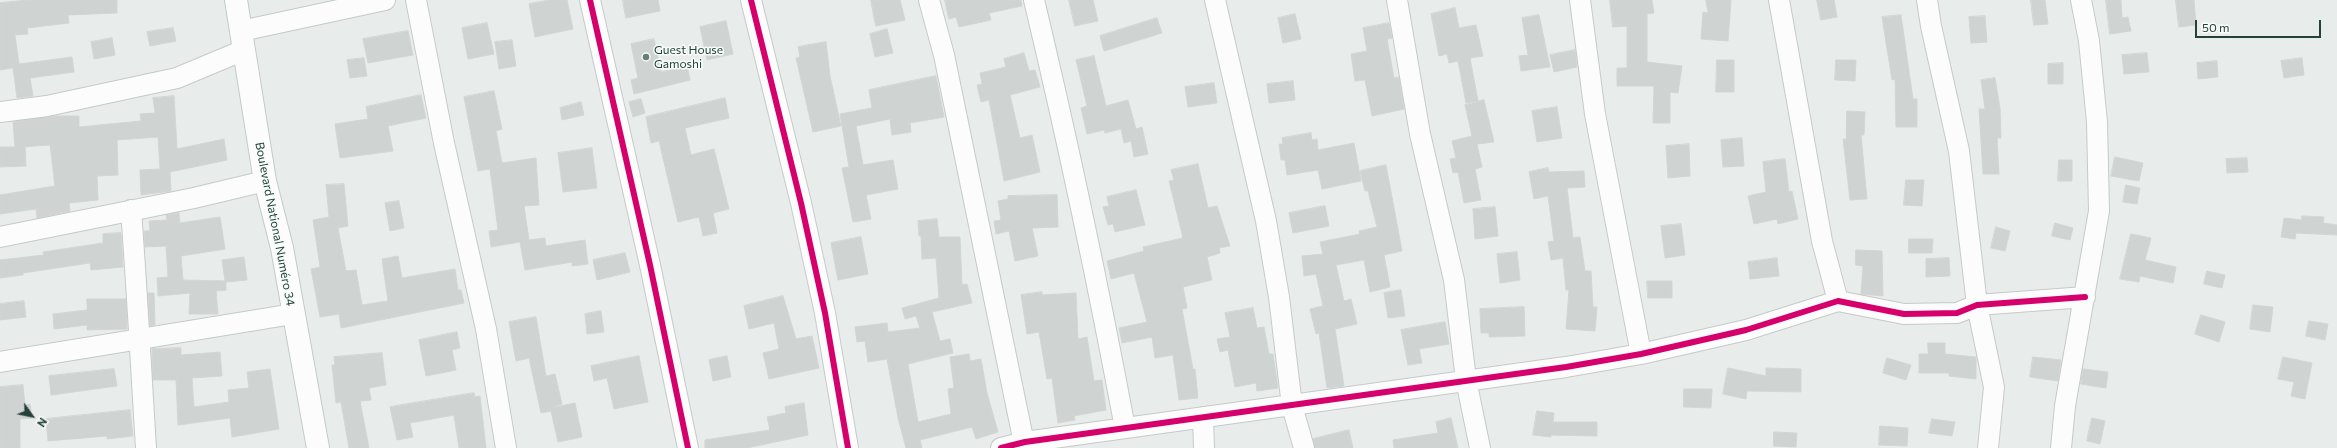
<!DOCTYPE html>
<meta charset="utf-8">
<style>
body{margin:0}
#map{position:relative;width:2337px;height:448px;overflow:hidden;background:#e8edeb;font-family:Commissioner,sans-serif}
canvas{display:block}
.north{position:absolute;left:12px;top:396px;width:40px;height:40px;-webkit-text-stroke:3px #f7fbf9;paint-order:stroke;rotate:123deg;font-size:11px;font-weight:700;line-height:16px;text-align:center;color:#24423a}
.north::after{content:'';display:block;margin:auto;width:14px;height:18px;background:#24423a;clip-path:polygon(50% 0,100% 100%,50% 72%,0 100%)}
.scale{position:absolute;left:2195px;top:20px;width:126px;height:18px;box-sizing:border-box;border:2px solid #24423a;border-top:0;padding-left:5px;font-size:12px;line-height:14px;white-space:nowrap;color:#24423a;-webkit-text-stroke:3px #f7fbf9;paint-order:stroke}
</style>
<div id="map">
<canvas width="2337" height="448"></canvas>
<div class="north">N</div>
<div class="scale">50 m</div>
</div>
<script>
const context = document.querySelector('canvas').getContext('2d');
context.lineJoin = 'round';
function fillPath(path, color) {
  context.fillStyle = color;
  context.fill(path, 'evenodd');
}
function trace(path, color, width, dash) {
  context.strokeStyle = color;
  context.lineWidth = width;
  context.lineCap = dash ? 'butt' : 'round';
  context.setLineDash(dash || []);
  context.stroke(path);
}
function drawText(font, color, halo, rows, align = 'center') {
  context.font = font + ' Commissioner,sans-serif';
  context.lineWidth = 3;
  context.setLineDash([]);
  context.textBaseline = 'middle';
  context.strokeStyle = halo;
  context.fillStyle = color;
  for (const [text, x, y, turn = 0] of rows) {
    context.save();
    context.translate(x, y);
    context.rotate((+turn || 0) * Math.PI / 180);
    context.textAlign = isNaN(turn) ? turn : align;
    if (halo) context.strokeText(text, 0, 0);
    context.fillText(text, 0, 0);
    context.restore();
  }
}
const building = new Path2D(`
 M29,0H117V13L68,15L69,23L27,28L28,34L15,35L19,64L72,57L74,72L30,78L33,96L17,98L13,68L0,70V3Z
 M550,0H567L573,29L535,37L529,4Z
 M623,0H658L660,11L626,18Z
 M871,0H900L905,20L876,26Z
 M945,0H1021L1022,6L989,13L991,20L959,27L956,17L949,19Z
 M1069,0H1093L1098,21L1075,26Z
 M1610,0H1652L1654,13L1647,14V62L1682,66L1678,93L1670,92V123H1653L1654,86H1617V68H1627V26L1613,27Z
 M1706,0H1731L1728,41L1701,39L1703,12L1708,13Z
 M1817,0H1834L1837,17L1821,20Z
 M2031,0H2045L2048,24L2034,25Z
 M2106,0H2121L2122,18L2128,17L2131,31L2110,34Z
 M2176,0H2194L2196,25L2179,27Z
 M1455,8L1459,28L1476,25L1483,56L1470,58L1478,101L1466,103L1458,61L1449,63L1447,54L1439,56L1431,14Z
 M1295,14L1301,39L1283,43L1278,18Z
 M1539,15L1550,67L1521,71L1519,56L1528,55L1522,18Z
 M1901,15L1913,99H1917V127H1896L1895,79L1892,80L1882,17Z
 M1985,16L1987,42L1971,43L1969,17Z
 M1157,18L1162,33L1104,51L1100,36Z
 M726,21L733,54L707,60L700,27Z
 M487,23L494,54L468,59L462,28Z
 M1389,23L1392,38L1387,39L1394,78L1399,77L1404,109L1372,116L1365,80L1355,81L1351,54L1367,51L1363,28Z
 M173,28L176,41L150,46L147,32Z
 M887,29L893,53L875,57L870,34Z
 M408,31L413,55L368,63L363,39Z
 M112,38L115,55L94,59L91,42Z
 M654,39L661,72L687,66L690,80L634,94L631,80L638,78L631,44Z
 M512,40L516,66L499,69L495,42Z
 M826,42L830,76L841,126L813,132L796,58L800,57L798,47Z
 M1575,50L1577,67L1554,72L1550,55Z
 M1024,53L1029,71L1035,70L1040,87L1010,95L1020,138L1032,135L1040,172L1004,181L989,100L981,102L977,85L982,84L980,73L1006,67L1004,59Z
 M2147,53L2149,72L2124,74L2122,55Z
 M1094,56L1106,106L1128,100L1136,129L1142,127L1148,154L1134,157L1131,141L1124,143L1121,129L1105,133L1104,130L1087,134L1081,108L1087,106L1076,60Z
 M364,58L367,76L350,78L347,60Z
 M2302,58L2304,75L2284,78L2281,61Z
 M1717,60H1734V92H1716Z
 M1836,60H1856L1855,81L1835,80Z
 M2217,61L2218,77L2198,79L2197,63Z
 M2063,63V84H2048V64Z
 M936,76L944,117L910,123L911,132L892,135L890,119L856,126L863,165L893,160L898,189L866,195L871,219L853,222L842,168L849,167L840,114L872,108L869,90Z
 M1995,78L2000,108L2001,138H1997L1999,174H1983L1979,109H1985L1981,80Z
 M1293,81L1295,100L1269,103L1267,84Z
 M1214,83L1217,103L1188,107L1185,87Z
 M494,91L502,129L496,131L502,163L536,158L539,205L524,206L529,240L545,238L546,246L585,240L588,264L572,266V262L525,270L520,242L491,247L489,231L498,230L490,169L478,171L464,97Z
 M421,95L426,118L388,126L393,151L340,158L335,124L368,119L366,107Z
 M174,96L177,149L224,139L227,160L170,172L171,191L141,195L140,170L160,169L158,137L117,140L118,175L97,176L98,200L69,203L70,211L37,218L36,209L0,214V195L55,186L50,145L22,147L25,146L26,166L0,167V147H15L13,122L53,116H79V127L141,121L140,114L155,113L153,98Z
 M725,98L729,118L685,128L691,155L714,149L729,209L713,213L717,233L703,236L699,217L678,222L659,141L651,143L646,117Z
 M641,99L645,113L633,117L629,102Z
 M1484,100L1494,142L1477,144L1482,167L1475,169L1481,200L1464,203L1458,172L1453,173L1450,159L1456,158L1452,141L1472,136L1465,105Z
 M581,102L584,115L562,120L560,108Z
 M1557,107L1562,138L1537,142L1532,111Z
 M1847,111L1865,112L1864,135H1861L1867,199L1850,200L1843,139H1846Z
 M1311,133L1312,140L1317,139L1318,150L1354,143L1361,181L1322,189L1318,170L1287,175L1285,160H1281L1279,144H1283L1282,138Z
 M1742,138L1744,166L1723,167L1721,140Z
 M1689,144L1690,176L1668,178L1666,146Z
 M592,148L597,188L563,192L558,153Z
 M2115,157L2143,163L2139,181L2111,176Z
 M2247,158L2248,172L2227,173L2226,159Z
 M1785,159L1789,192L1792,191L1798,219L1778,224L1777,219L1754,224L1748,196L1766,192L1763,162Z
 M2059,160H2072V181H2058Z
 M1198,164L1208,208L1217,206L1230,246L1219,248L1220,253L1207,257L1212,280L1183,287L1187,308L1182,309L1193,369H1195L1198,398L1179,400L1173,355L1155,358L1152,337L1122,343L1119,328L1147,322L1134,273L1111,279L1107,261L1144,251L1143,247L1183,238L1169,181L1174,180L1171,170Z
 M1386,165L1402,251L1384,255L1390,287L1370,292L1364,260L1336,265L1344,301L1351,299L1357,324L1335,329L1344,386L1327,388L1319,333L1316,334L1310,309L1323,306L1316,274L1304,276L1302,256L1323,254L1320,242L1360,234L1359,231L1377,227L1368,191H1365L1360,171Z
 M1548,168L1549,172L1584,171L1585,187L1567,188L1573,238L1580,237L1585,271H1591L1593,307H1597L1595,331L1566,329L1569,290H1566L1563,258L1551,260L1548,242L1554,241L1548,196L1534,199L1529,172Z
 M1906,180H1924L1922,206L1904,205Z
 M344,184L348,226L338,228L346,271L356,270L362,305L388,301L382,259L398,256L402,278L455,269L458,290H461L464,303L341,328L339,314L320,317L311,269L320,267L313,220L329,217L326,185Z
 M2126,185L2140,188L2137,204L2123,202Z
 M1136,190L1145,225L1115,232L1113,224L1108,225L1103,207L1109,206L1107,197Z
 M1057,195L1058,227L1032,228L1038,256L1015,261L1009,231L996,234L994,221L1001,220L998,201L1008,199V196Z
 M399,201L404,228L390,231L385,203Z
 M1325,206L1329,226L1293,233L1289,213Z
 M1495,207L1498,236L1475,239L1473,209Z
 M179,213L180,223L220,217L225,249L181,256L183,280L225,281L222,260L244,257L247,280L226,282V290L216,291L218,314H189L190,293L158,296L157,278L168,277L166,246L145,247L144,231H150L149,221L167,220L166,215Z
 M2302,216L2324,217L2323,223L2337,225V235L2296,233L2295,239L2281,237L2284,218L2302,220Z
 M937,219L939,237H960L962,285L967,284L972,303L932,312L940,341L950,339L953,353L908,364L918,422L951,414L948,389L954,388L950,357L969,354L970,361L981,359L987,393L998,432L976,439L972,427L920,440L922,448H906L898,418L887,359L868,362L865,341L857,342L855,327L887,323L888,332L920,328L916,316L905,319L902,308L939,298L936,258L922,259L921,236H919L918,221Z
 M2055,223L2073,228L2070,240L2052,236Z
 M1681,224L1685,255L1665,258L1661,226Z
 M1996,227L2010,231L2005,251L1991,248Z
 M121,233L123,267L91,270L90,263L23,273V275L0,278V260L44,255L43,252L103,243V234Z
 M2131,234L2151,238L2145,260L2176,267L2173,283L2140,276L2139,282L2120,279Z
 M861,237L868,274L838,280L831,243Z
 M1909,239H1933L1932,253H1909Z
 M1856,250L1882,251L1883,296L1861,294L1863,266L1856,265Z
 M1517,252L1520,280L1500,283L1497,254Z
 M625,253L630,272L597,280L593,260Z
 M1777,258L1779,276L1750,279L1748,262Z
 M1949,258L1950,276L1926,277V259Z
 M2207,271L2225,275L2222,288L2204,284Z
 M1647,281H1672V298H1648Z
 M1401,290L1405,316L1388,318L1384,293Z
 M1042,292V295L1076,293L1078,339L1087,337L1094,381L1102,380L1106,410L1074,416L1075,420L1058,423L1052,378L1047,379L1039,332L1027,334L1021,295Z
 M148,293H154L155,325L150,326Z
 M783,296L796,339L812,336L819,368L769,379L763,353L779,349L774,323L749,329L744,306Z
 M87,299H126L127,329L87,330V325L54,329L53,314L87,310Z
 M24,301L26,317L0,320V304Z
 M2253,305L2273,307L2270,332L2250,329Z
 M1524,307L1525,336L1489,337V333H1481L1480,309Z
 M1253,308L1257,328L1264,327L1269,354H1273L1278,388L1257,391L1256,383L1235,387L1228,350L1220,352L1217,339L1230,337L1225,313Z
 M601,311L604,332L587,334L585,314Z
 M2201,315L2225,322L2219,342L2195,334Z
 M536,317L546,376L555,374L562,404L551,408L575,403L582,437L558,442L551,411L541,413L529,358L516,361L509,322Z
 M2309,321L2328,324L2325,340L2306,336Z
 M1445,322L1449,344L1419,349L1422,363L1408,365L1401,330Z
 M457,332L460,348L452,350L456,370L426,376L419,340Z
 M1928,343H1945V354L1976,357V379L1949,376V373H1919V354H1928Z
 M181,348V355L220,352L222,376L192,378L194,407L229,402L228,390L249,388L247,372L270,369L279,429L232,437L230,418L178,425L176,380H153L152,349Z
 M382,353L386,385L369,388L371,400L360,401L369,448H349L341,402L336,403L332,365H335L334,357Z
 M639,356L648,402L614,409L607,378L594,381L591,366Z
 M727,356L731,377L713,381L709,360Z
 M2033,357L2061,360L2058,381L2030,377Z
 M2283,357L2312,363L2305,399L2291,396L2294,382L2278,379Z
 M1887,358L1911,365L1906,380L1883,373Z
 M1728,368L1766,376V368L1801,369V392L1747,391L1746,399L1723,394Z
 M114,369L117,386L51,395L49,376Z
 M2083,369L2108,372L2106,388L2081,384Z
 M23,385L25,405L30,404L32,418L20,419V448H0V387Z
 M1684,389H1712L1711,408L1684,407Z
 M474,393L475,397L480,396L486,448H459L454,415L410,423L413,437L397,440L390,407Z
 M804,403L808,435L747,448H705V440L770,430L767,417L786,413L785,407Z
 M130,410L133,436L107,439V436L48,441L46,419Z
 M1537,411L1554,413L1553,422H1597V436L1551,435V437L1533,435Z
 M1451,418L1458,448H1394L1393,440L1438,433L1436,422Z
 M2092,418L2105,421L2100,444L2087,441Z
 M1932,419L1955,422L1952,436L1929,433Z
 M1880,426L1908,428L1907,446L1879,445Z
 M1349,430L1353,448H1315L1313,439Z
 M1774,432L1797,433L1796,447L1774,446Z`);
fillPath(building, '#cfd4d2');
trace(building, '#d1d6d4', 1);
const street = new Path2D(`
 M416,0L444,143L486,329L506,448
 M590,0L650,265L688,448
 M751,0L801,203L825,313L848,448
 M929,0L944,55L1025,448
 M1034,0C1068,142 1098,284 1125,428
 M1215,0L1266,221L1279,297L1292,406L1304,448
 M1397,0L1420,134L1454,280L1466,380L1480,448
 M1580,0L1595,114L1641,354
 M1779,0L1822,241L1838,301
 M1927,0L1931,26L1959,151L1977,305L1994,387L1988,448
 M241,31L385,0
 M0,112L47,106L177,78L244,50
 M131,210C137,289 141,369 146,448
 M0,237L194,198L265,181
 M0,362L293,314
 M1203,417L1204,448
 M1001,448L1025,442L1566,367L1641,354L1746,330L1838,301L1904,314L1957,313L1977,305L2085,297
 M2061,448L2065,406L2099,211L2097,122L2089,41L2081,0`);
const secondary = new Path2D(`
 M236,0L265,181L282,248L318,448`);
trace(street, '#c5cac8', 22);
trace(secondary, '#c3cbc8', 24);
trace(street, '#fcfcfc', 20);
trace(secondary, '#fcfcfc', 22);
trace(new Path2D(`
 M590,0L650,265L688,448
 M751,0L801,203L825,313L848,448
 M1001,448L1025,442L1566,367L1641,354L1746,330L1838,301L1904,314L1957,313L1977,305L2085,297`), '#d6006c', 6);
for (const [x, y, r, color] of [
 [646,57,4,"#697e78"]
]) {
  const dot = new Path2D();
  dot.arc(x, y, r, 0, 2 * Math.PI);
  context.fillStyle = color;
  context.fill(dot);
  trace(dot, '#f7fbf9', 1.5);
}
drawText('12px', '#24423a', '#f7fbf9', [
 ["Guest House",654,50],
 ["Gamoshi",654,64]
], 'left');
drawText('12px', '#24423a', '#f7fbf9', [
 ["Boulevard National Numéro 34",275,224,79]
]);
</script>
